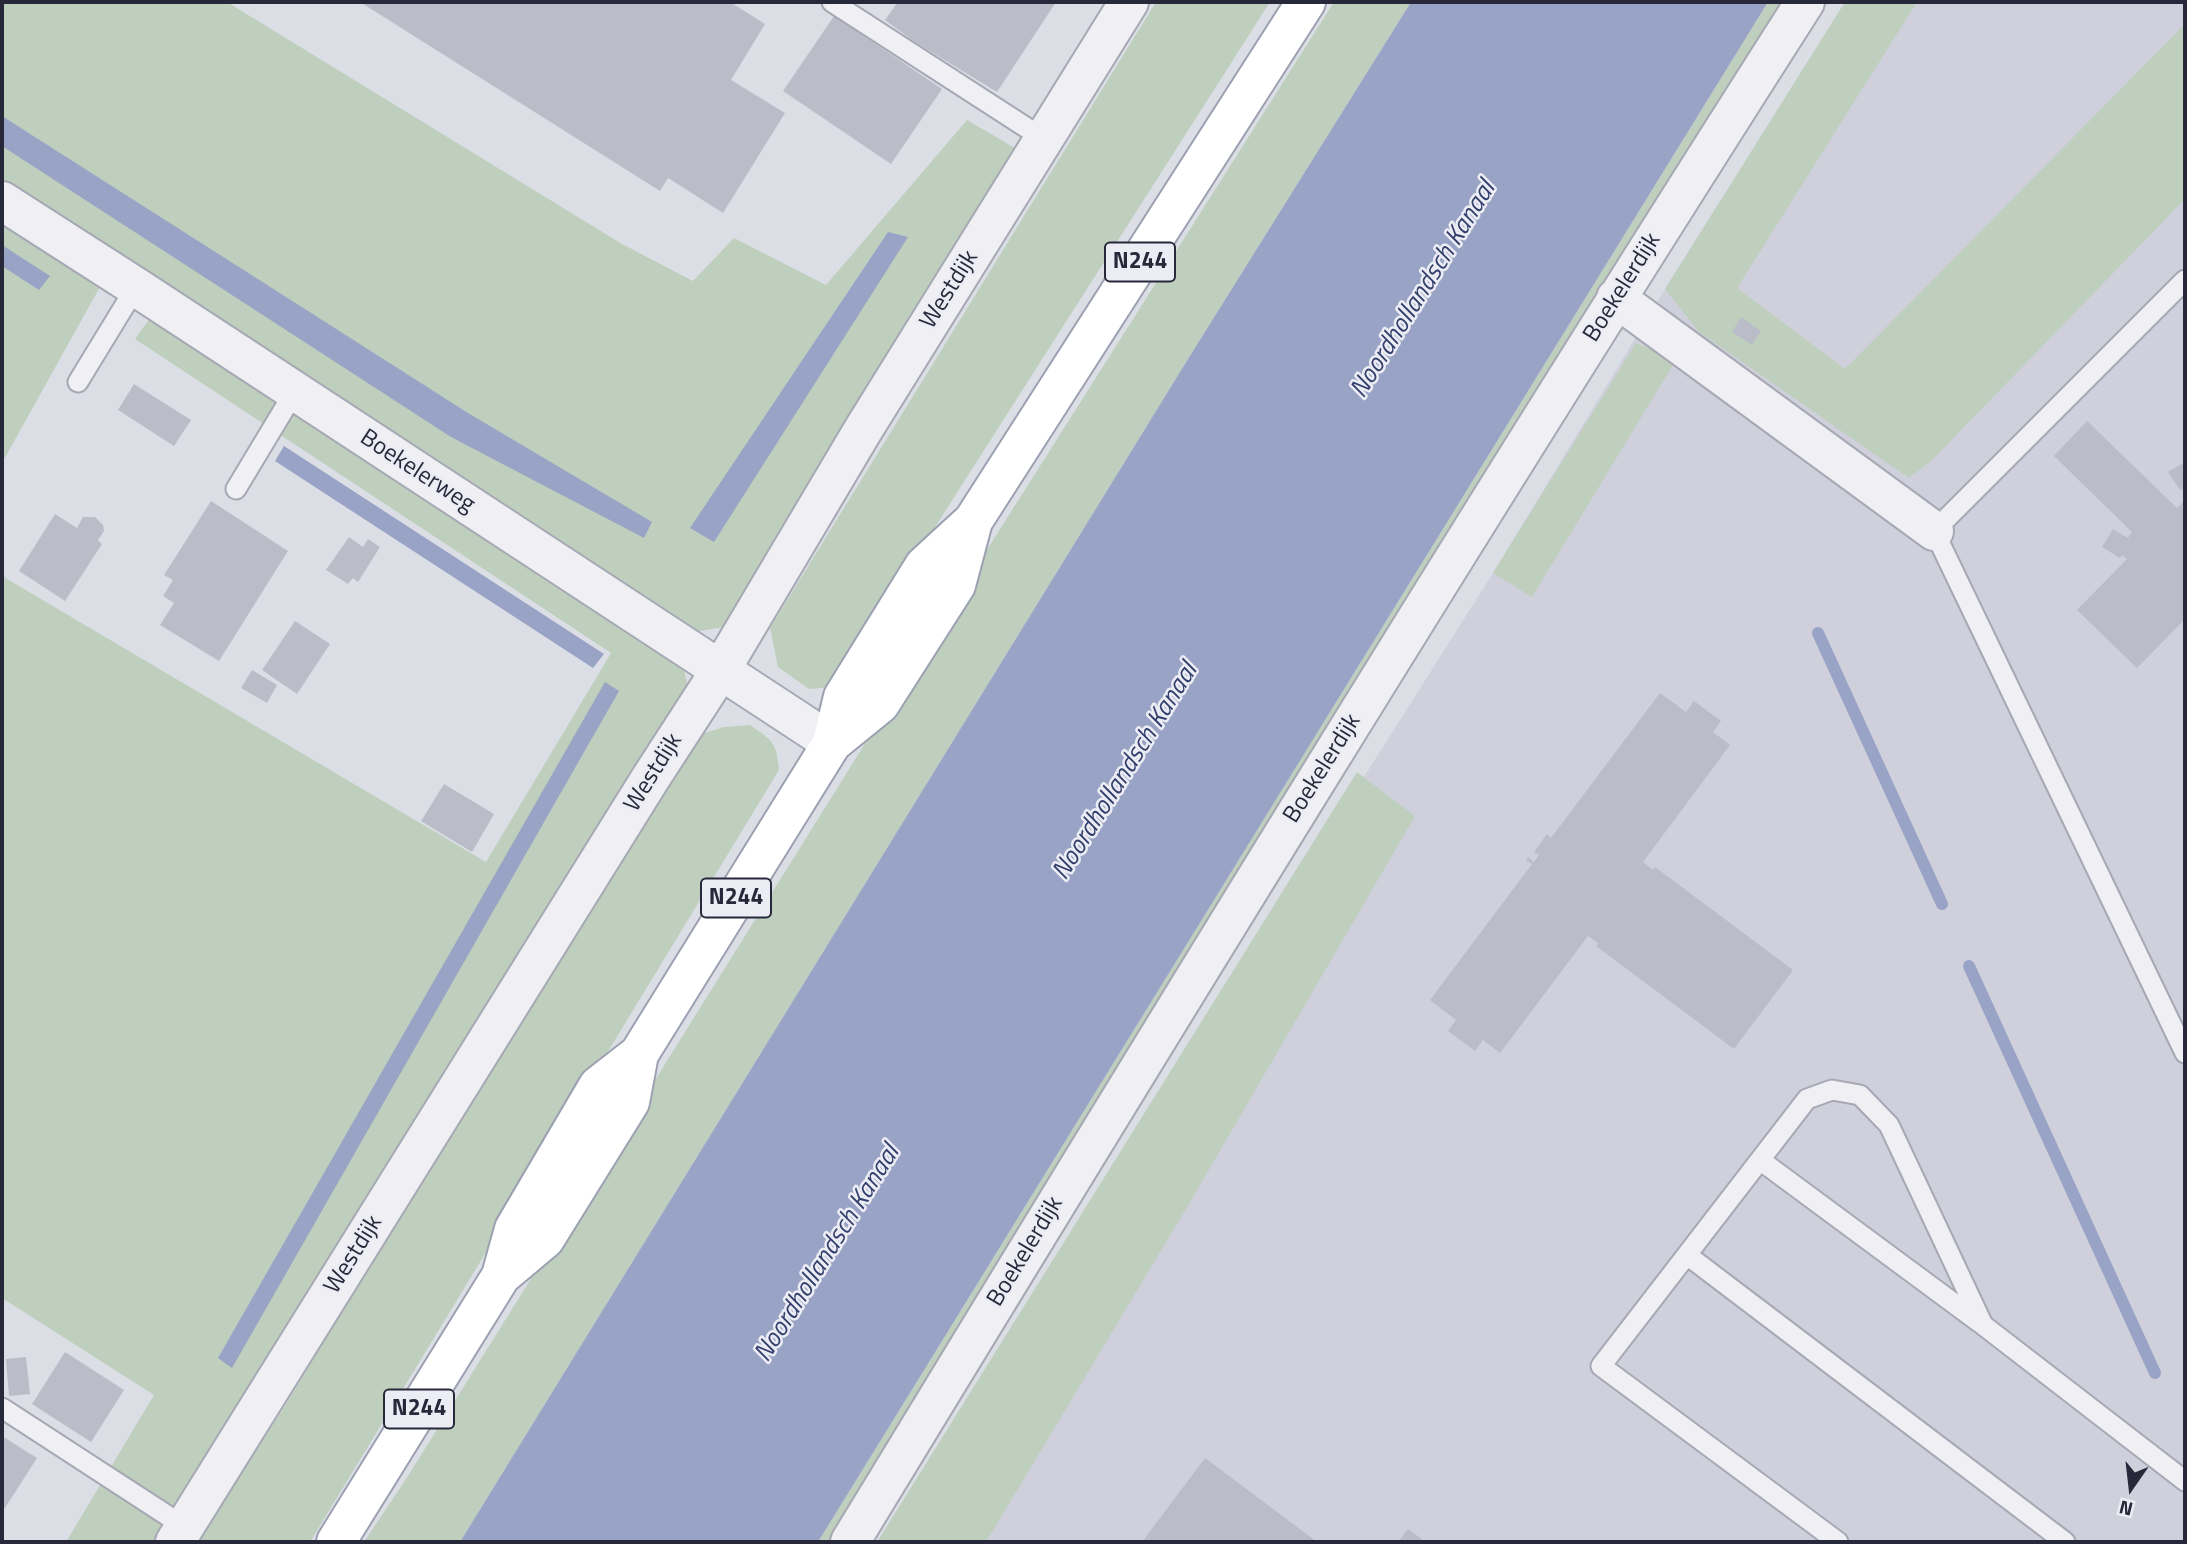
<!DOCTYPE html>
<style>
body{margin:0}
#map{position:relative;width:2187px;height:1544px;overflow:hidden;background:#dcdee6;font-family:"Titillium Web",sans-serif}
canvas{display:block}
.frame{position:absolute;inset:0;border:4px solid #27293b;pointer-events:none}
.north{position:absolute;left:2096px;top:1453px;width:70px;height:70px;-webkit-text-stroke:5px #ecedf4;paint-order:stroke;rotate:194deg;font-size:19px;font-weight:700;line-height:28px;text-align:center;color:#27293b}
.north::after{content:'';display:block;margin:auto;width:24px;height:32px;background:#27293b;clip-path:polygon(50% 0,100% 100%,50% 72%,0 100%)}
</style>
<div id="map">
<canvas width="2187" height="1544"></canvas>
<div class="frame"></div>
<div class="north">N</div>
</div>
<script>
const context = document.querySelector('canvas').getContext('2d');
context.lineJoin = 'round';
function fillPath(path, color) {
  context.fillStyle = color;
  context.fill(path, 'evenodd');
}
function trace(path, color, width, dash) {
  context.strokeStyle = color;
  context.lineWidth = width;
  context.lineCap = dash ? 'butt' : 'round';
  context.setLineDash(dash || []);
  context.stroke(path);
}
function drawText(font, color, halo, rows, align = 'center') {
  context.font = font + ' "Titillium Web",sans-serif';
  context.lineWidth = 5;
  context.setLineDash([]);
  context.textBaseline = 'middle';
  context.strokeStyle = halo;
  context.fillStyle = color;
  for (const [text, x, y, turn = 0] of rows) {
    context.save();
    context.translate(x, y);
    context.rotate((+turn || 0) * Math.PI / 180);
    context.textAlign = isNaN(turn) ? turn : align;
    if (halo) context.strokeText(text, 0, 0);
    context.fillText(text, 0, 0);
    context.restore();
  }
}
fillPath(new Path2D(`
 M1845,2H2185V1542H880L1493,573L1665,289Z`), '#cfd0db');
fillPath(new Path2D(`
 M2,2H227L622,244L693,281L734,238L826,285L967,120L1020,151L724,627L693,632L2,186Z
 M1156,2H1270L833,687L809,689L778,667L770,628Z
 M1334,2H1411L1188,359L460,1542H364L406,1479L924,649Z
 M1768,2H1806L861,1542H818Z
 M1845,2H1917L1737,288L1845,369L2185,24V199L1931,461L1909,478L1699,332L1665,289Z
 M2,221L101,285L2,463Z
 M150,318L677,658L684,670L688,687L254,1393L154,1542H66L154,1395L2,1298V576L486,862L611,653L135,339Z
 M1636,343L1676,360L1532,597L1493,573Z
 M750,725C772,740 777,743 779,770L310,1542H197L283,1409L502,1049L698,735L724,727Z
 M1357,772L1415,816L1186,1209L986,1542H877Z`), '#becfbe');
fillPath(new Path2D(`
 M1411,2H1768L818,1542H460L1188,359Z
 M2,116L468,413L652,522L644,538L451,437L2,146Z
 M888,232L908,237L714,542L690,528Z
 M2,245L50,276L39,290L2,266Z
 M284,446L604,654L593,668L275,461Z
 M605,682L619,691L232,1368L218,1358Z`), '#99a3c5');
trace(new Path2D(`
 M1818,633L1942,904
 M1969,966L2155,1373`), '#99a3c5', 12);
fillPath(new Path2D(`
 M360,2H730L765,24L731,80L785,113L723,213L668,178L660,191Z
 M898,2H1056L997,92L915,42L885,20Z
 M834,16L942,89L891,164L783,91Z
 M1741,317L1761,331L1752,345L1732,332Z
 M134,384L191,420L174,446L118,410Z
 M2087,421L2177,508L2185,500V619L2137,668L2077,610L2127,559L2122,555L2120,558L2102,547L2113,529L2128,538L2132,532L2054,456Z
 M2185,462V494L2182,489L2180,490L2168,472Z
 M211,501L288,551L219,661L160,625L174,603L163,596L173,580L164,575Z
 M55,514L77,528L83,517H95L103,525L104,531L98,540L102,544L65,601L19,571Z
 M349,537L363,547L368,539L380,547L358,582L353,578L348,584L326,570Z
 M295,621L330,644L297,694L262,670Z
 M252,670L277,685L267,703L241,688Z
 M1660,693L1686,712L1694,701L1721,721L1713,732L1730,745L1643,862L1653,870L1655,867L1793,970L1734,1049L1596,946L1598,943L1588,936L1500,1053L1483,1040L1475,1051L1448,1031L1456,1020L1430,1000L1532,864L1526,860L1528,857L1534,862L1539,855L1534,852L1547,834L1551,838Z
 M444,784L494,814L472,852L421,821Z
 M65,1352L124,1390L91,1442L32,1404Z
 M26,1357L30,1394L9,1396L6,1359Z
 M2,1436L37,1458L5,1508L2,1506Z
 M1205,1458L1317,1542H1142Z
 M1408,1529L1426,1542H1398Z`), '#babcc8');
const lane = new Path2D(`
 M832,2L1044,139
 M2185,280L1934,531L2185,1053
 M78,382L136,287
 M236,489L295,391
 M1760,1160L1979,1322
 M1687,1255L2065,1542
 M2,1408L185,1527
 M1838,1542L1601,1366L1807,1099L1832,1090L1860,1095L1889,1125L1983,1325L2185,1481`);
const street = new Path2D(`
 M2,201L136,287L832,743
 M1616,298L1934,531
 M175,1542L650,779L720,671L863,430L1129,2
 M850,1542C1164,1026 1480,511 1805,2`);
const primary = new Path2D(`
 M832,743L880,704L956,585L973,521
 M501,1276L545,1239L630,1102L639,1054
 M336,1542L501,1276L514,1229L598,1086L639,1054L832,743L843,697L924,566L973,521L1306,2`);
trace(lane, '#a6a8b3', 23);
trace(street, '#a6a8b3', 42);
trace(primary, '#9ca0b1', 42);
trace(lane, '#efeff4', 19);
trace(street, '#efeff4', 38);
trace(primary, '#fff', 38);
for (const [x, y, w] of [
 [1140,262,70],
 [736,898,70],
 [419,1409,70]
]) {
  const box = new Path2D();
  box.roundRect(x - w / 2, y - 19.5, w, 39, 5);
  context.fillStyle = '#ecedf4';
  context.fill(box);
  trace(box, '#27293b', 2);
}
drawText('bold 23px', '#27293b', null, [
 ["N244",1140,262],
 ["N244",736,898],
 ["N244",419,1409]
]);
drawText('24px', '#27293b', '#ecedf4', [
 ["Boekelerdijk",1623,288,-58],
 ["Westdijk",950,290,-58],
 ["Boekelerweg",417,472,33],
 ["Boekelerdijk",1323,769,-58],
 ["Westdijk",654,773,-58],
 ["Boekelerdijk",1026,1252,-59],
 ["Westdijk",354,1255,-58]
]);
drawText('italic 26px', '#333f6d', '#ecedf4', [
 ["Noordhollandsch Kanaal",1424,290,-58],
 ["Noordhollandsch Kanaal",1126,772,-58],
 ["Noordhollandsch Kanaal",828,1254,-58]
]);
</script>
